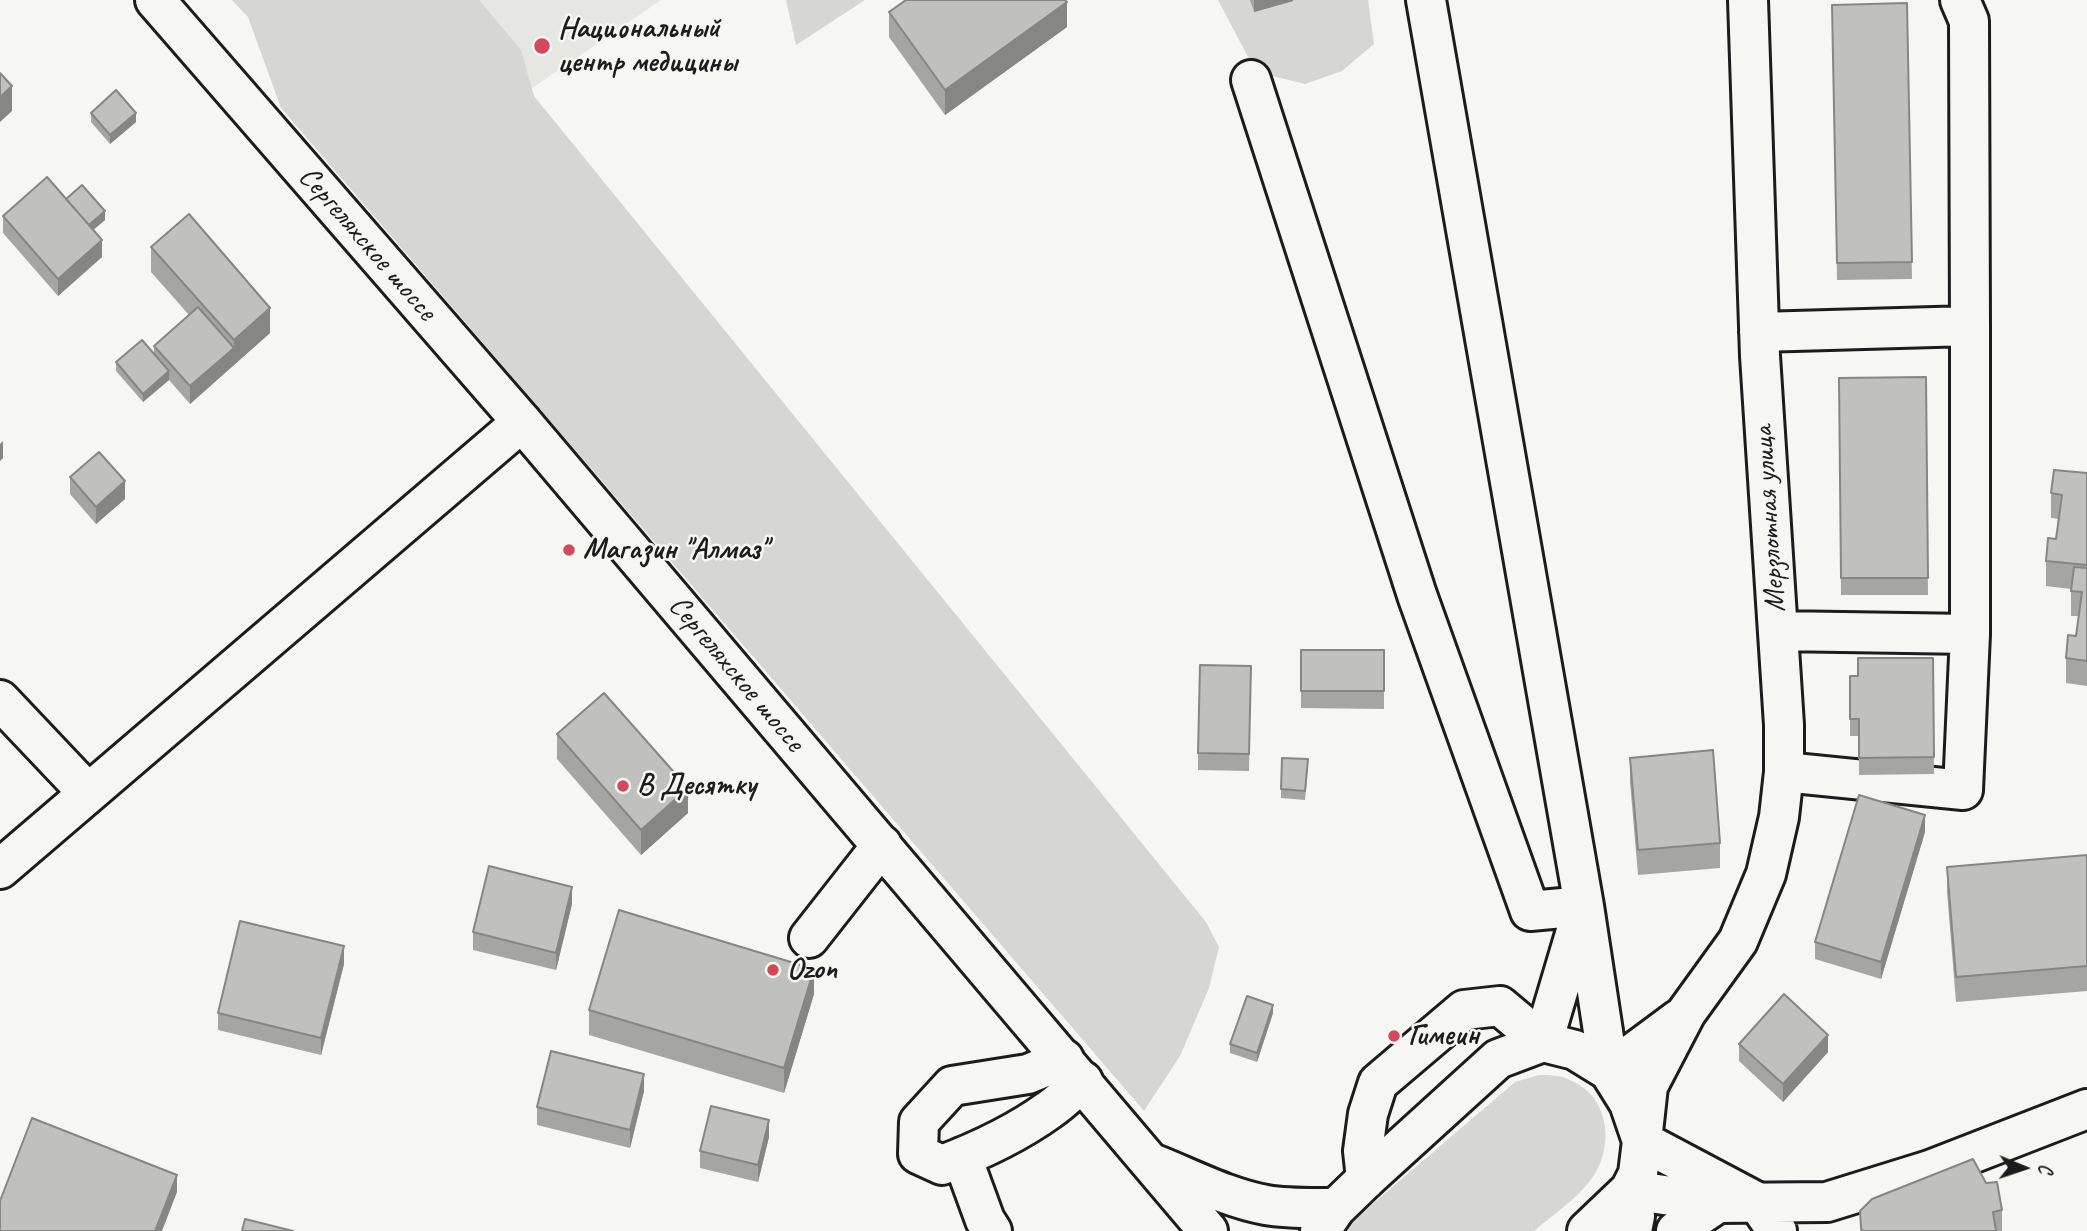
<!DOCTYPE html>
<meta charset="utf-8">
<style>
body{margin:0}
#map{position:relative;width:2087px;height:1231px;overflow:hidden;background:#f6f6f2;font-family:Caveat,sans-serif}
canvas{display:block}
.north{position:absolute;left:1989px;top:1133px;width:70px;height:70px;-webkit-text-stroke:5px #f6f6f2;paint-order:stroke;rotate:92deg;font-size:19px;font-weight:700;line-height:28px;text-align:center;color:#1c1c1c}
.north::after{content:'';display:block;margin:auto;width:24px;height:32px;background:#1c1c1c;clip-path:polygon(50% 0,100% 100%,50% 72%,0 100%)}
</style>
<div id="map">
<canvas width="2087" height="1231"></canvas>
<div class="north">С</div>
</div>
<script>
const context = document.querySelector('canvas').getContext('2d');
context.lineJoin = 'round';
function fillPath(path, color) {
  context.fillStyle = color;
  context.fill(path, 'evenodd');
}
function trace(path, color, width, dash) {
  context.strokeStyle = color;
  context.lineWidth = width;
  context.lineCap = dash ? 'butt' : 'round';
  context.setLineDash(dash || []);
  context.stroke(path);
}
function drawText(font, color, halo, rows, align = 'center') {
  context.font = font + ' Caveat,sans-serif';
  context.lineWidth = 5;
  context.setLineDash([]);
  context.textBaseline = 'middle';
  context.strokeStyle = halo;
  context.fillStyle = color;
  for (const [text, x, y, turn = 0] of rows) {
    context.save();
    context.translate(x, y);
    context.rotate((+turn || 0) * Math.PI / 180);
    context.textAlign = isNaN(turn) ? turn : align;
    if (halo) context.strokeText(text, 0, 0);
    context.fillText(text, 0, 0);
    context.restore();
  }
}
fillPath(new Path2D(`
 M451,0H661L528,91Z`), '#e6e6e2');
fillPath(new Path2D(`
 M232,0H479L521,50L534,96L1206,922L1219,947L1209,988L1180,1056L1144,1111L281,108L248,17Z
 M786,0H865L796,45Z
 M1218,0H1368L1374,44L1342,71L1305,84L1256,72Z
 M1539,1075C1549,1075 1560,1075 1570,1080C1607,1095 1614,1140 1596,1172C1582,1196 1555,1213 1534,1231H1341L1515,1082Z`), '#d6d6d2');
const minor = new Path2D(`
 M1426,0L1584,906L1609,1071L1679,1019
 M1748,0L1760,356L1784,725V772L1779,817L1766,874L1738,941L1686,1013L1648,1086L1642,1141L1757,1202L1777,1231
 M1251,80L1417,595L1530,911L1584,906
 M1759,332L1970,326L1969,21L1960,0
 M1778,631L1970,634V326
 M0,700L88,793
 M1784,772L1963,790L1970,634
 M0,869L522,422
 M809,938L882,845
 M1064,1059L1028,1074L952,1086L919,1122L918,1154L942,1165C979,1151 1017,1133 1049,1110C1061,1102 1072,1091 1083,1081
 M962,1157L985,1220L992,1231
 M1366,1179L1363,1151L1368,1114L1378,1083L1464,1010L1500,1006L1543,1042L1581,914
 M1632,1231L1635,1216L1630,1190L1718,1203L1827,1202L1930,1170L2087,1109
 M1676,1231L1718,1203`);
const major = new Path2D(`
 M155,0L522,422L1208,1231
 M1154,1164C1190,1178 1227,1198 1266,1205C1289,1209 1313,1208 1336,1208
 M1320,1231L1336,1208L1366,1179L1498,1059L1543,1042L1575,1050L1609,1071L1629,1103L1642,1141L1638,1174L1630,1190L1587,1231`);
trace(minor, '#1c1c1c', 44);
trace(major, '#1c1c1c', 44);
trace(minor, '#f6f6f2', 38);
trace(major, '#f6f6f2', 38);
fillPath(new Path2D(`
 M1250,0H1293V1L1254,12Z
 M1907,3L1912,279L1837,280L1832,5Z
 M889,12L1067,27L945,115L889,37Z
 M91,113L136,122L110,144L91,122Z
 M3,216L105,220L93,230L102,257L58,296L3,233Z
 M151,247L270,333L190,404L169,380L143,402L116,371V362L154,354V346L189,315L151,272Z
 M1926,377L1928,595H1841L1839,378Z
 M2087,473V686L2066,683V658L2076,636L2079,616H2071V589L2046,586V561L2056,539L2059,519L2051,518V493Z
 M70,477L125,499L96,524L70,494Z
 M1301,650H1384V709L1301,708Z
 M1933,658L1934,774L1859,775V736H1850V676H1858Z
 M1251,666L1249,771L1198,770V753Z
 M557,734L688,813L641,855L557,759Z
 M1630,758L1720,843V868L1638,875L1630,782Z
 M1308,768L1305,800L1281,798V789Z
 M1925,832L1881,979L1815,959V942Z
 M2087,855V991L1956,1002L1947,892V867Z
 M572,904L556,970L473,950V932Z
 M344,964L321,1055L218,1030V1013Z
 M814,994L784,1093L589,1035V1010Z
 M1273,1013L1257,1062L1230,1053V1044Z
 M1739,1044L1828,1052L1783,1102L1739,1061Z
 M644,1091L630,1148L537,1125V1107Z
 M769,1137L758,1182L700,1168V1151Z
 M2002,1210V1231H1860V1211Z`), '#a5a5a3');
fillPath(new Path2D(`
 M1254,0H1293V1L1254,12Z
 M1067,2V27L945,115V90Z
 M12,86V111L0,122V97Z
 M136,113V122L110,144V135Z
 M105,211V220L85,237V228Z
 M102,240V257L58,296V279Z
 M270,308V333L190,404V386L234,348V340Z
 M169,371V380L143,402V394Z
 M3,441V458L0,461V444Z
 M125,481V499L96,524V507Z
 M688,788V813L641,855V830Z
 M1925,815V832L1881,979V962Z
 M572,887V904L556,970V953Z
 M344,946V964L321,1055V1038Z
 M814,969V994L784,1093V1068Z
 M1273,1005V1013L1257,1062V1053Z
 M1828,1035V1052L1783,1102V1084Z
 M644,1074V1091L630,1148V1130Z
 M769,1120V1137L758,1182V1165Z
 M177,1175V1192L162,1231H155Z`), '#868684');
const building = new Path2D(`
 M906,0H1065L1067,2L945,90L889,12Z
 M1907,3L1912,262L1837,263L1832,5Z
 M0,73L12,86L0,97Z
 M116,90L136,113L110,135L91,113Z
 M47,177L102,240L58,279L3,216Z
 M82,185L105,211L89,225L66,199Z
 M189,214L270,308L234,340L151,247Z
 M198,307L234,348L190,386L154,346Z
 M142,340L169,371L143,394L116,362Z
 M1926,377L1928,578H1841L1839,378Z
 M99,452L125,481L96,507L70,477Z
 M2054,470L2087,473V565L2046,561L2048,538L2056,539L2062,495L2051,493Z
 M2074,567L2087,568V661L2066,658L2068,635L2076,636L2082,592L2071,591Z
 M1301,650H1384V691H1301Z
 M1858,658H1933L1934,757L1859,758V719H1850V676H1858Z
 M1200,665L1251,666L1249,754L1198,753Z
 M604,693L688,788L641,830L557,734Z
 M1713,750L1720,843L1638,850L1630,758Z
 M1282,758L1308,759L1305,791L1281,789Z
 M1859,795L1925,815L1881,962L1815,942Z
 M2087,855V966L1956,977L1947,867Z
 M489,866L572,887L556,953L473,932Z
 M619,910L814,969L784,1068L589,1010Z
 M240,921L344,946L321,1038L218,1013Z
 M1784,994L1828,1035L1783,1084L1739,1044Z
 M1247,996L1273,1005L1257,1053L1230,1044Z
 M551,1051L644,1074L630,1130L537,1107Z
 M711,1106L769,1120L758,1165L700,1151Z
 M32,1118L177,1175L155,1231H0V1201Z
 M1973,1159L1986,1183L1997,1182L2002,1210L1993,1212L1996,1231H1863L1861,1228L1860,1211L1872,1199Z
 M245,1219L293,1231H242Z`);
fillPath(building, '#c0c0bd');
trace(building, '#868684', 2);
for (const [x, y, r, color] of [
 [542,46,9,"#d1495b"],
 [569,550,7,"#d1495b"],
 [623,786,7,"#d1495b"],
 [773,970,7,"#d1495b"],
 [1394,1036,7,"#d1495b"]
]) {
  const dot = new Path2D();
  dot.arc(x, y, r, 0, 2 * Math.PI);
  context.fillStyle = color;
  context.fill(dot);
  trace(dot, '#f6f6f2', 2.5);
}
drawText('bold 30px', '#1c1c1c', '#f6f6f2', [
 ["Национальный",558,29],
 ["центр медицины",558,63],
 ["Магазин \"Алмаз\"",583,550],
 ["В Десятку",637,786],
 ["Ozon",787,970],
 ["Гимеин",1408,1036]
], 'left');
drawText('30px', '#1c1c1c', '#f6f6f2', [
 ["Сергеляхское шоссе",367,244,49],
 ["Мерзлотная улица",1770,519,-94],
 ["Сергеляхское шоссе",736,674,50]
]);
</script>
